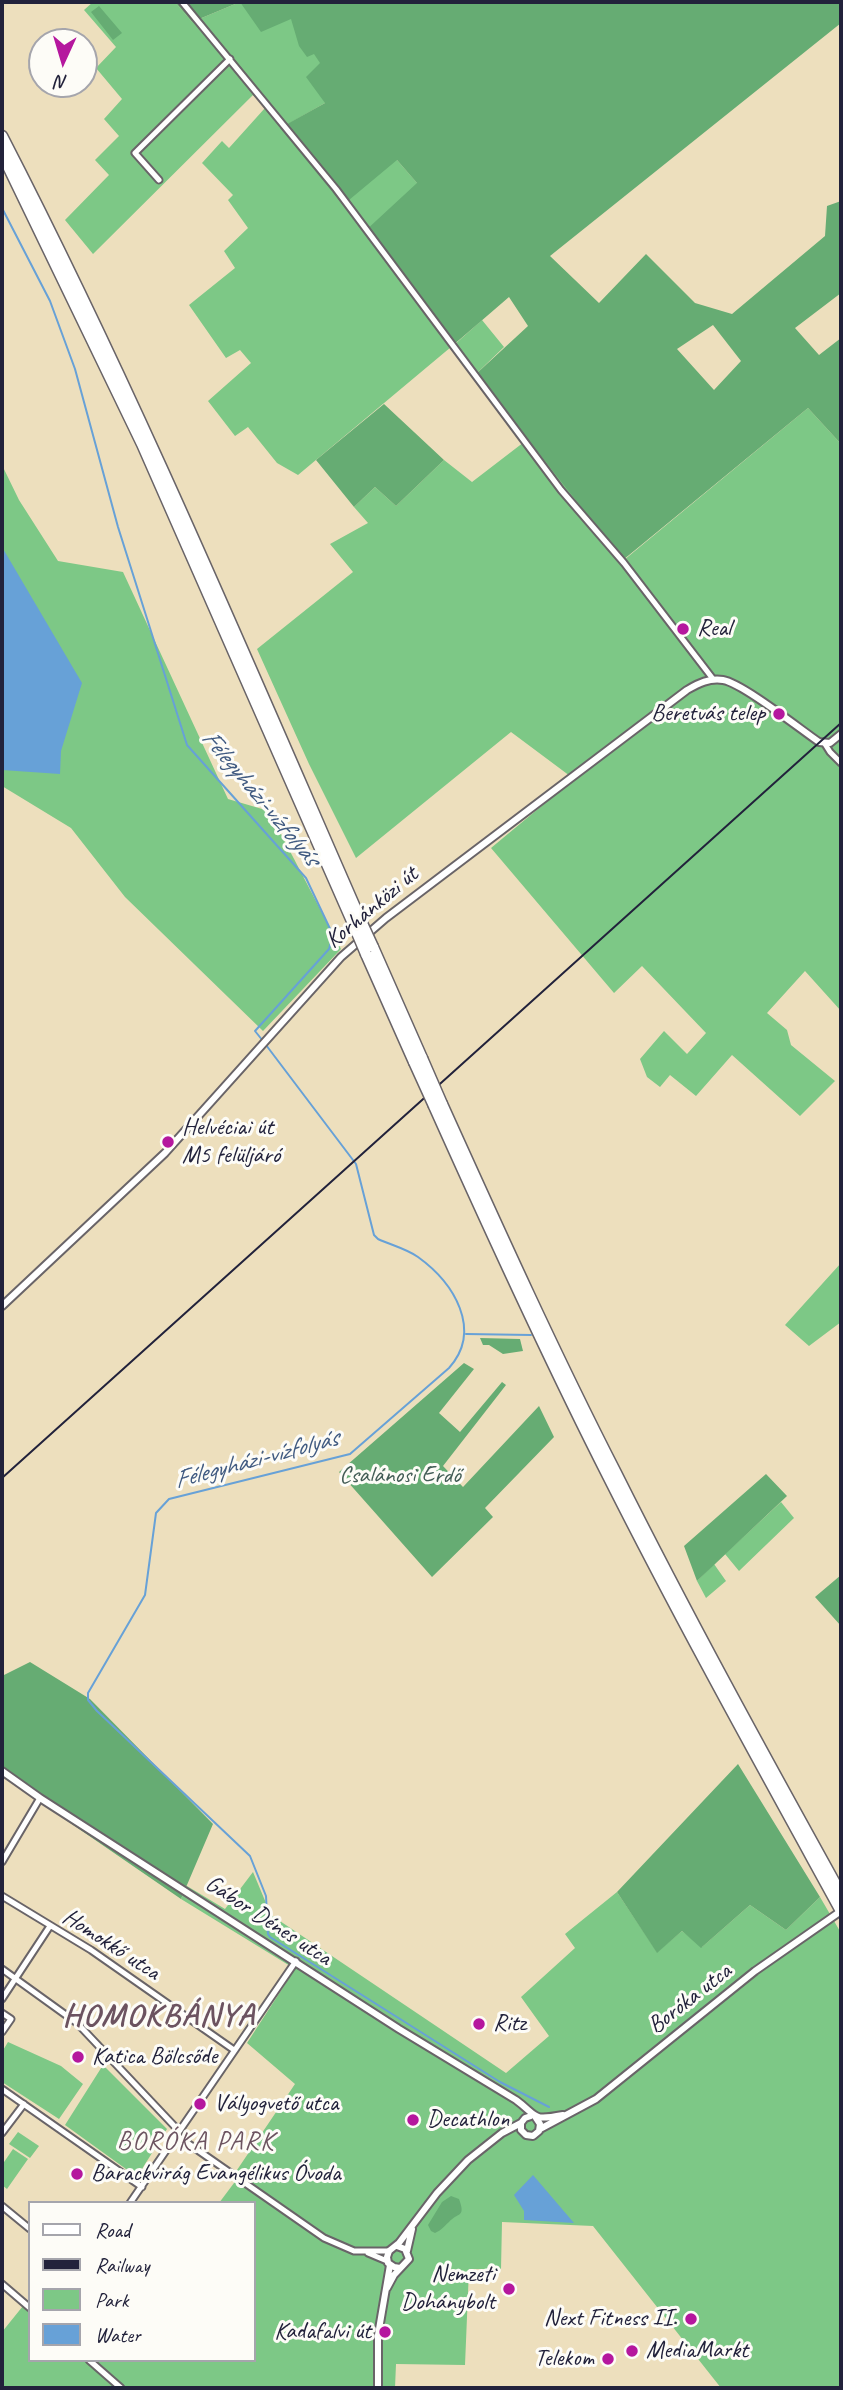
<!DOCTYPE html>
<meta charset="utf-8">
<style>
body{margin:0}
#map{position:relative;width:843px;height:2390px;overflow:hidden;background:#eddfbd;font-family:Caveat,sans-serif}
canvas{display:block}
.frame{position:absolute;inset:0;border:4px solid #22223b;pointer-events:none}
.legend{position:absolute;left:28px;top:2201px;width:228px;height:161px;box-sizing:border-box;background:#fdfcf7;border:2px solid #a5a5ac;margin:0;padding:9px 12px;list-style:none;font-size:21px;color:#22223b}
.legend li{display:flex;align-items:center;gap:14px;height:35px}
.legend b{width:35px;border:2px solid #a5a5ac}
.north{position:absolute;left:28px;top:28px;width:70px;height:70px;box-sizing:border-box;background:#fdfcf7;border:2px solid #a5a5ac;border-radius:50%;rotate:184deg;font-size:19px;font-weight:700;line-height:28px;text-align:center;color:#22223b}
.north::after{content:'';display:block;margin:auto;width:24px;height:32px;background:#b5179e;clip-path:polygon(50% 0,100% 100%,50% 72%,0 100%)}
</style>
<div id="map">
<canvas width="843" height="2390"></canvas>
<div class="frame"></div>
<ul class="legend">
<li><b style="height:9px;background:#fff"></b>Road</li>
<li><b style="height:9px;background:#22223b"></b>Railway</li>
<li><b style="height:19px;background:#7dc886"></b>Park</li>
<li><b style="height:19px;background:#67a1d7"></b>Water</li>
</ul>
<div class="north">N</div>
</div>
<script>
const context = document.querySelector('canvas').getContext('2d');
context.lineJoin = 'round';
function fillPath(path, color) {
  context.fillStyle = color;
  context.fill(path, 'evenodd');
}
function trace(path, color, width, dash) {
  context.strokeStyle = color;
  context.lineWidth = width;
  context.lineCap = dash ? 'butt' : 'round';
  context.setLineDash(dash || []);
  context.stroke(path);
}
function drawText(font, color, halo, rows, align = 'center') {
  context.font = font + ' Caveat,sans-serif';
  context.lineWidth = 6;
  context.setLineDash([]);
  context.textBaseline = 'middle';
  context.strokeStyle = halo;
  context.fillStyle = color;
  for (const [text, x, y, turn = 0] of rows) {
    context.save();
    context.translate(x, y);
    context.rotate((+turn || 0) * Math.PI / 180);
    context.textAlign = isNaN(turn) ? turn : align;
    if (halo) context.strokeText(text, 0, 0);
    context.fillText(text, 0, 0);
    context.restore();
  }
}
fillPath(new Path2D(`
 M93,2H175L192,22L240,2L291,18L321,63L325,103L281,128L397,160L418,184L451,347L298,475L277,463L248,427L235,436L208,401L251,363L240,350L226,358L189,305L235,268L224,251L248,228L228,200L233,195L202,163L222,141L229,148L265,108L253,95L93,254L65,220L109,175L95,160L119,136L104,119L122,99L96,68L116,47L84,10Z
 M482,320L504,347L476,374L454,345Z
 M808,408L841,444V1011L805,971L767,1013L787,1030L791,1045L835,1081L800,1116L732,1055L696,1096L670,1075L660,1087L647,1077L640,1059L664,1031L687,1054L706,1033L642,966L614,993L491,848L574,779L511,732L356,858L309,764L257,649L353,572L330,544L368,523L354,507L375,487L396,506L444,460L472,482L528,439L624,560Z
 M2,465L19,500L58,561L123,572L228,799L269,811L341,949L263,1031L125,897L71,828L2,786Z
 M841,1263V1322L809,1346L785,1325Z
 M781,1502L794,1518L739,1571L725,1554Z
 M714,1564L726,1581L706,1598L697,1581Z
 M253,1872L271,1915L506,2073L549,2036L521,1997L575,1948L565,1934L617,1892L657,1952L682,1931L702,1947L750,1905L786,1930L820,1897L841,1933V2388H721L593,2226L502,2222L501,2269H469L465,2365L396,2364L395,2388H2V2332L27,2301L30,2303V2360H254V2203H219L234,2183L237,2170L295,2084L247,2043L295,1969L181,1899L187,1886L225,1909Z
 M8,2042L61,2066L83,2084L59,2119L2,2082V2052Z
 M103,2065L167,2129L137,2177L65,2125Z
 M18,2132L39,2146L30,2158L9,2144Z
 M13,2149L28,2159L7,2189L2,2185V2165Z`), '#7dc886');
fillPath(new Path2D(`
 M175,2H841V23L550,256L599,303L646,254L695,303L732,314L825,236L827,206L841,201V293L795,328L819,355L841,338V444L808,408L623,560L476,374L528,326L509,297L451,347L364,232L417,183L397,160L343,205L280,128L325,103L306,77L320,63L314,54L307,57L299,46L291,19L261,32L240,2L192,22ZM713,325L741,361L714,390L677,349Z
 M99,6L122,33L113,40L91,12Z
 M384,404L444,460L396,506L375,487L354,507L316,460Z
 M480,1338L520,1339L523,1351L503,1354L489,1345H483Z
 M464,1363L474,1369L439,1413L460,1432L502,1382L506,1385L443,1466L463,1487L539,1406L554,1437L485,1508L493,1517L432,1577L339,1472Z
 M766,1474L787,1496L697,1581L684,1546Z
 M841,1575V1626L815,1597Z
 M30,1662L90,1699L213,1824L181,1899L2,1776V1676Z
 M738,1764L820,1897L786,1930L750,1905L701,1948L682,1931L657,1953L617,1892Z
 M451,2196L459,2199C466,2218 458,2212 449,2222C443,2227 442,2230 435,2233L431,2231L428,2225L442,2202Z`), '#66ac73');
fillPath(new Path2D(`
 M2,547L82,683L61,751L60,774L2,770Z
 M533,2175L574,2223L524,2220V2211L514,2195Z`), '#67a1d7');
trace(new Path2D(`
 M2,208L50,301L75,369L118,527L187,745L306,878L333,935L329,949L255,1031L263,1041
 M266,1045L356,1164L374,1235L378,1239C391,1245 407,1249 418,1257C454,1283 483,1330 449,1368L350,1454L169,1499L156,1513L145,1595L88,1693V1700L97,1711L250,1856L266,1896L268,1934L270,1937L500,2082L549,2107
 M466,1334L531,1335`), '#67a1d7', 2);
const minor = new Path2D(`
 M182,2L336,189L561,490L624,563L713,679
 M159,180L135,153L230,59
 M825,744L830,752L841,763
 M2,1862L40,1798
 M2,1896L91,1950L234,2050
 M2,1969L77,2023L179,2131
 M2,1999L50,1926
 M2,2013L11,2019L2,2032
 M2,2089L142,2187
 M2,2133L24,2104
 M176,2135L324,2238L354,2251H389
 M130,2203L296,1961
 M2,2206L30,2229
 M368,2253L387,2261
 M2,2284L30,2308
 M89,2360L121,2388`);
const tertiary = new Path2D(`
 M2,1306L165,1153L341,957L386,918L687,690C699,683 709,678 723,680C742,683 800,729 819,742L830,743L841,734
 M2,1771L40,1798L399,2029L516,2100C539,2117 531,2121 563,2115
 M531,2116L525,2118L521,2123V2130L526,2135L533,2136L539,2131L540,2124L536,2118
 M540,2129L596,2099L755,1971L841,1911
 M407,2251L412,2229
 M400,2268L394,2267L388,2263L387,2257L389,2251L399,2243L437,2193L468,2160L502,2133L521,2123
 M387,2288L394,2275L409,2259L405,2249L397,2246
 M378,2388V2335L390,2265`);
const motorway = new Path2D(`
 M2,136C134,392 246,658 361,921
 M2,154L142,444L355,928
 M373,947L422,1058
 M366,954L414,1062
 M442,1104C498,1228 554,1352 616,1473C687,1615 764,1755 841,1894
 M434,1106C490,1231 546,1354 608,1476C682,1623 762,1767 841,1911`);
trace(minor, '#696468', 9);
trace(tertiary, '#696468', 10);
trace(motorway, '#696468', 13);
trace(minor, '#fff', 5);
trace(tertiary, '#fff', 6);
trace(motorway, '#fff', 10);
trace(new Path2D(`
 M2,1478L841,723`), '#22223b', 2);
const motorwayBridge = new Path2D(`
 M361,921L373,947
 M355,928L366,954
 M422,1058L442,1104
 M414,1062L434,1106`);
trace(motorwayBridge, '#696468', 13, []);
trace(motorwayBridge, '#fff', 10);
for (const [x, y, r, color] of [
 [683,629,7,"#b5179e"],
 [779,714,7,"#b5179e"],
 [168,1142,7,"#b5179e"],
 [479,2024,7,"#b5179e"],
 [78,2057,7,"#b5179e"],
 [200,2104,7,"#b5179e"],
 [413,2120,7,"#b5179e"],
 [77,2174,7,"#b5179e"],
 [509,2289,7,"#b5179e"],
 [691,2319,7,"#b5179e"],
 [385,2332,7,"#b5179e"],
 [632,2351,7,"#b5179e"],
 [608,2359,7,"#b5179e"]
]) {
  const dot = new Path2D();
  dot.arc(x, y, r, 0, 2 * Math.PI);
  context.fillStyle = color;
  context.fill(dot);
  trace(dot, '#fdfcf7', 2.5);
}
drawText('24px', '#22223b', '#fdfcf7', [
 ["Real",697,629],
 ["Beretvás telep",765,714,"right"],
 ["Helvéciai út",182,1128],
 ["M5 felüljáró",182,1156],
 ["Ritz",493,2024],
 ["Katica Bölcsőde",92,2057],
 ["Vályogvető utca",214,2104],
 ["Decathlon",427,2120],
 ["Barackvirág Evangélikus Óvoda",91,2174],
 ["Nemzeti",495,2275,"right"],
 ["Dohánybolt",495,2303,"right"],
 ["Next Fitness II.",677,2319,"right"],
 ["Kadafalvi út",371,2332,"right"],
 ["MediaMarkt",646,2351],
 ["Telekom",594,2359,"right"]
], 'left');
drawText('24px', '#22223b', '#fdfcf7', [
 ["Korhánközi út",372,908,-40],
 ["Gábor Dénes utca",268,1921,33],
 ["Homokkő utca",111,1945,33],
 ["Boróka utca",690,1999,-38]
]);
drawText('24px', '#425c55', '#fdfcf7', [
 ["Csalánosi Erdő",400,1476]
]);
drawText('italic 26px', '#415b81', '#fdfcf7', [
 ["Félegyházi-vízfolyás",260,798,50],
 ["Félegyházi-vízfolyás",256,1460,-15]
]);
context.letterSpacing = '2px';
drawText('26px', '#6c5360', '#fdfcf7', [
 ["BORÓKA PARK",196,2142]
]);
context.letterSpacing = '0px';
context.letterSpacing = '2px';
drawText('bold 32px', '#6c5360', '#fdfcf7', [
 ["HOMOKBÁNYA",159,2017]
]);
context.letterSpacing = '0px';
</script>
